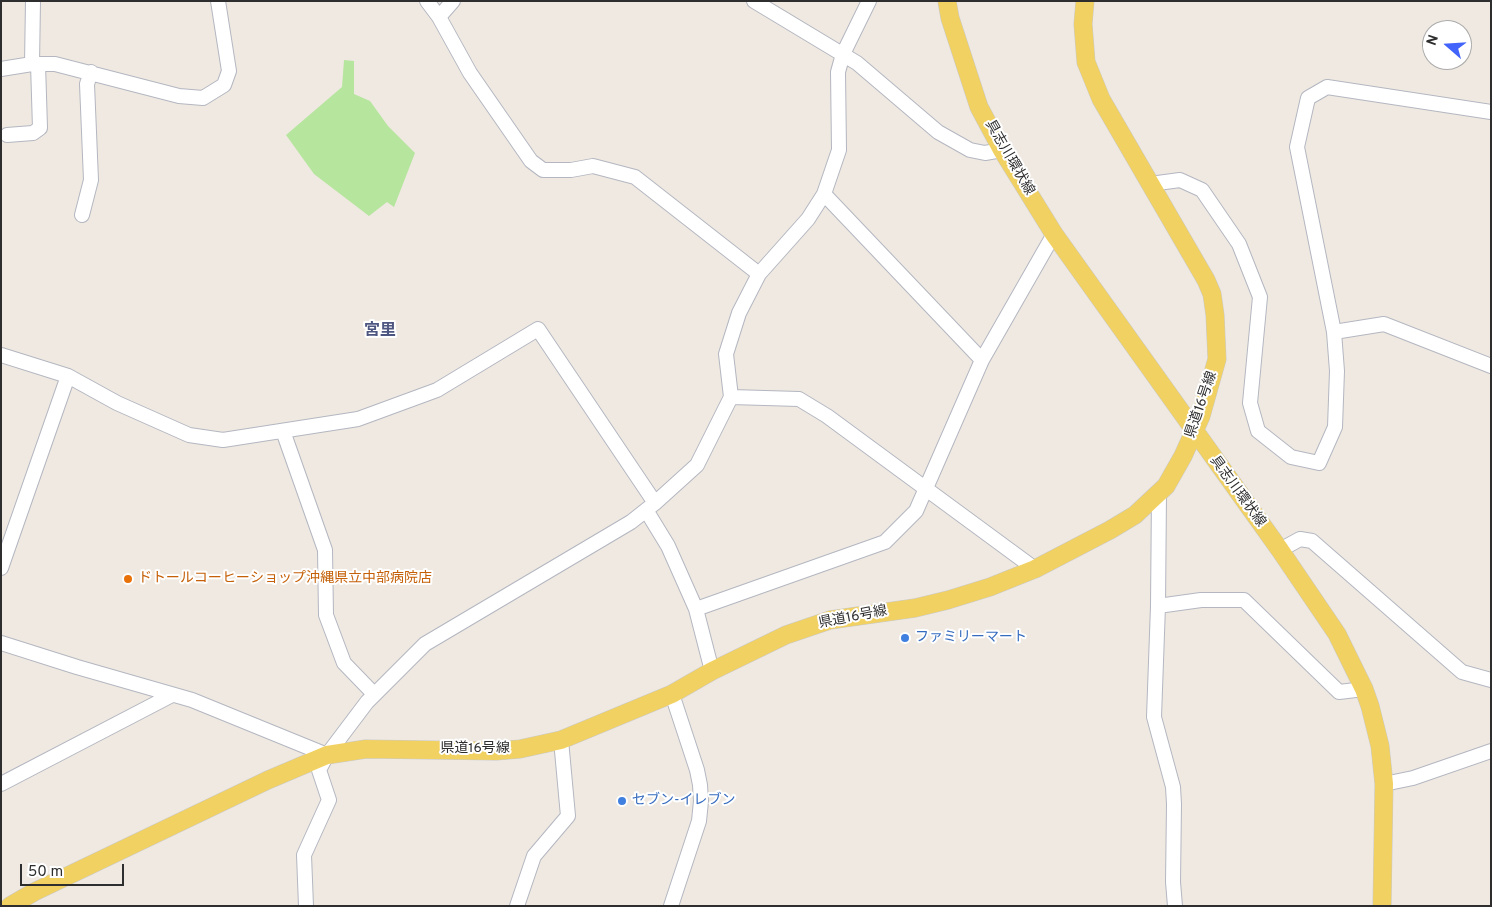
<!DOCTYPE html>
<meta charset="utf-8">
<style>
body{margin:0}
#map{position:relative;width:1492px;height:907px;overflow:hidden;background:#efe9e1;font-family:Overpass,sans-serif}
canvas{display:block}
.frame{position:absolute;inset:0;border:2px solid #2e2e2e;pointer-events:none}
.north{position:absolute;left:1422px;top:20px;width:50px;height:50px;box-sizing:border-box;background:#fff;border:1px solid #ababab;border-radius:50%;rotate:289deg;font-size:14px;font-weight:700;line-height:20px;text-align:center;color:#2e2e2e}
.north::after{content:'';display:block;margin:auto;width:18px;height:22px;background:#4264fb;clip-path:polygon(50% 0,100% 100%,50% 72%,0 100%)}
.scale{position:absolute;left:20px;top:864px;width:104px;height:22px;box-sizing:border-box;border:2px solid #2e2e2e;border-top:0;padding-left:6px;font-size:15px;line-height:18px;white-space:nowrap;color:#2e2e2e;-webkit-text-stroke:4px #fff;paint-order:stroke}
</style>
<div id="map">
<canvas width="1492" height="907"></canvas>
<div class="frame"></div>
<div class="north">N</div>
<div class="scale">50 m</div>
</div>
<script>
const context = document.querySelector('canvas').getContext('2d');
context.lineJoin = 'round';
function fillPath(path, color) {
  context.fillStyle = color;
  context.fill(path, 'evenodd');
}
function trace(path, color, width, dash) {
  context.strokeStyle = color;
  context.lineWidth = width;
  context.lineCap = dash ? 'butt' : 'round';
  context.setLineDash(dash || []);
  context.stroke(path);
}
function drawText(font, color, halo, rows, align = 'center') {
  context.font = font + ' Overpass,"Noto Sans JP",sans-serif';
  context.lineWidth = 4;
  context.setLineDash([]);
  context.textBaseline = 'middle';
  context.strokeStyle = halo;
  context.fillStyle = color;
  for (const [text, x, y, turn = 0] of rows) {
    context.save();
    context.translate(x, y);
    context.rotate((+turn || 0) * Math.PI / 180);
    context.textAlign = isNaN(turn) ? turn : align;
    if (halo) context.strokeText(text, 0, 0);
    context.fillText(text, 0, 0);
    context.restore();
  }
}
fillPath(new Path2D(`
 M344,60L354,61V94L370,101L388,126L415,153L394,207L387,202L369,216L314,174L286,135L342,87Z`), '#b6e59e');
const minor = new Path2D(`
 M427,1L439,17L470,73L531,161L543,170H571L593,166L635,177L759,274
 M754,1L857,63L938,132L970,150L985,153L1002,150
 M439,17L453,1
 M32,64L33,1
 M1,69L32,64H55L179,96L203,98L224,85L229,71L218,1
 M7,135L33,133L40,128L38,64
 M1150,184L1180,180L1202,190L1239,244L1260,297L1250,403L1258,431L1291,457L1319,463L1335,427L1337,371L1334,332L1297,147L1308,98L1327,87L1491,112
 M824,194L982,360
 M82,215L91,180L87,84L91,72
 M1334,332L1384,324L1491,366
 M1,355L68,376L117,403L189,435L223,440L358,419L437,390L538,329L655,503
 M731,397L799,399L827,416L1035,569
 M283,431L325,550L326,615L344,663L374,694
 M1159,494L1158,606L1154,717L1173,787L1174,804L1173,882L1175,906
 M646,510L668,546L696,609L712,671
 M1280,550L1300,539L1312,541L1462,672L1491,680
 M1,568L68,376
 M1158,606L1201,600H1244L1339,692L1364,689
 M696,609L885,542L916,511L982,360L1054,234
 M1,643L77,667L192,700L327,755
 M1,784L172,695
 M1384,784L1413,778L1491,751
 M306,906L304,855L329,800L319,770L327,755L367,702L425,644L631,522L655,503L697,465L731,397L726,354L739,313L759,274L808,219L824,194L839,150L838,72L843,54L869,1
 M517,906L534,856L568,816L561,740
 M671,906L699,821L701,801L700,785L697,770L672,694`);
const major = new Path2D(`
 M947,1L950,18L979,107L1002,150L1054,234L1280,550L1337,634L1364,689L1370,706L1380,746L1384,784L1382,906
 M10,906L34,892L268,780L327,755L366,749L496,751L520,749L561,740L672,694L712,671L786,635L830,620L915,608L948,600L990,587L1035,569L1110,530L1135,515L1166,486L1183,456L1201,416L1217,359L1215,315L1212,294L1206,280L1101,99L1086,62L1083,24L1085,1`);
trace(minor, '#b4b7c1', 16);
trace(major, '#c9c9c9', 19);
trace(minor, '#fff', 14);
trace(major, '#f2d163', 18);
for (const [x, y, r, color] of [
 [128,579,5,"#e8710a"],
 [905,638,5,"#3f7fe0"],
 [622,801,5,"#3f7fe0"]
]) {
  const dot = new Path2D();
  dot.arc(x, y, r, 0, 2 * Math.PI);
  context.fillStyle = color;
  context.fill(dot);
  trace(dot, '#fff', 2);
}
drawText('14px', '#2e2e2e', '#fff', [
 ["具志川環状線",1009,158,60],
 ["県道16号線",1202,405,-71],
 ["具志川環状線",1237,492,54],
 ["県道16号線",853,618,-11],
 ["県道16号線",475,749]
]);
drawText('14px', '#c56008', '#fff', [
 ["ドトールコーヒーショップ沖縄県立中部病院店",138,579]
], 'left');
drawText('14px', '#366cbe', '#fff', [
 ["ファミリーマート",915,638],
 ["セブン-イレブン",632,801]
], 'left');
drawText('bold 16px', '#4d5680', '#fff', [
 ["宮里",380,332]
]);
</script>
